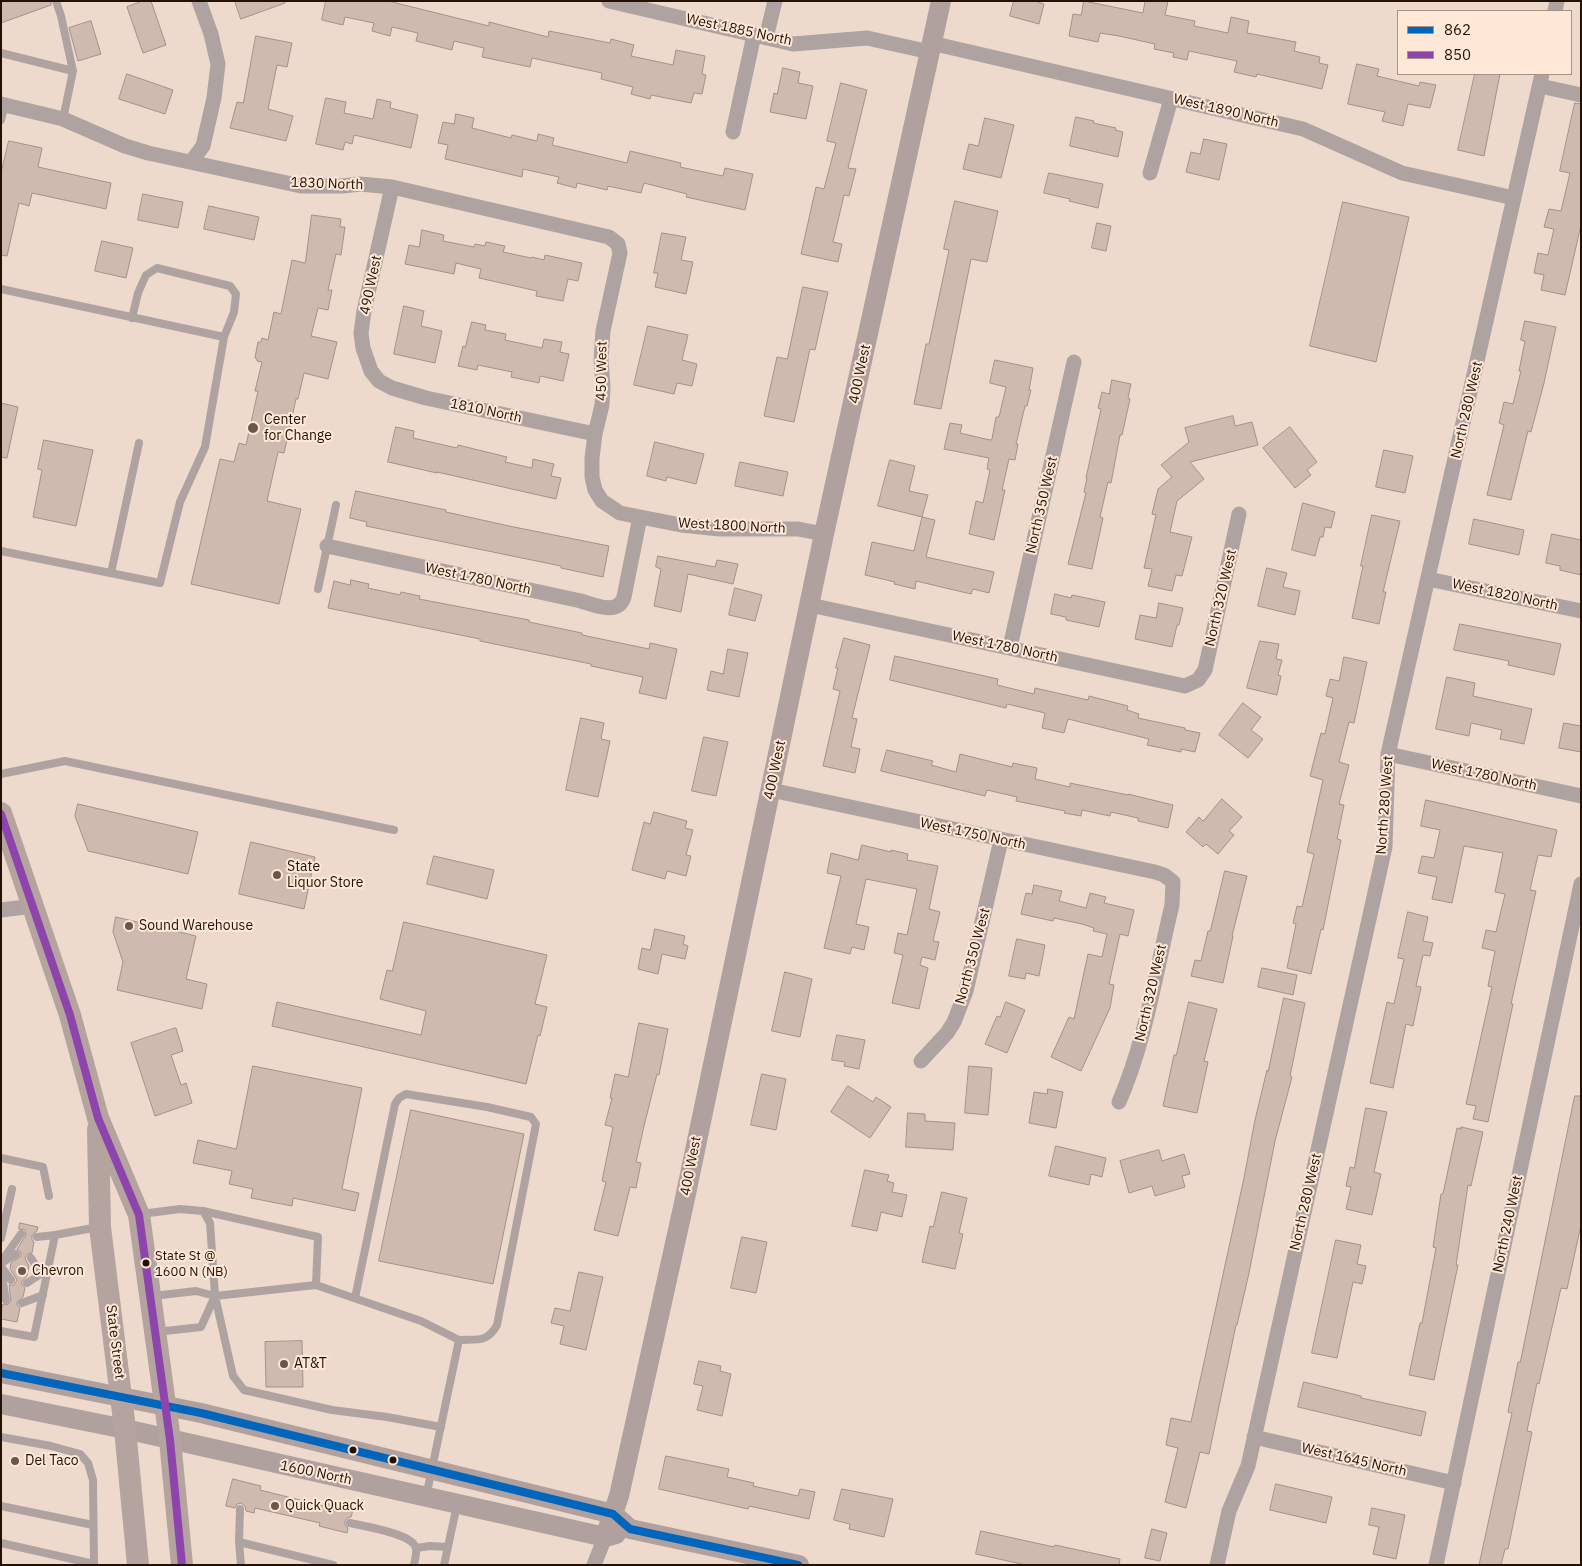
<!DOCTYPE html>
<style>
body{margin:0}
#map{position:relative;width:1582px;height:1566px;overflow:hidden;background:#eddacd;font-family:"IBM Plex Sans",sans-serif}
canvas{display:block}
.frame{position:absolute;inset:0;border:2px solid #241103;pointer-events:none}
.legend{position:absolute;left:1397px;top:10px;width:175px;height:65px;box-sizing:border-box;background:#ffe8d8;border:1px solid #a79283;margin:0;padding:6px 9px;list-style:none;font-size:15px;color:#241103}
.legend li{display:flex;align-items:center;gap:10px;height:25px}
.legend b{width:25px;border:1px solid #a79283}
</style>
<div id="map">
<canvas width="1582" height="1566"></canvas>
<div class="frame"></div>
<ul class="legend">
<li><b style="height:6px;background:#0065bd"></b>862</li>
<li><b style="height:6px;background:#8e44ad"></b>850</li>
</ul>
</div>
<script>
const context = document.querySelector('canvas').getContext('2d');
context.lineJoin = 'round';
function fillPath(path, color) {
  context.fillStyle = color;
  context.fill(path, 'evenodd');
}
function trace(path, color, width, dash) {
  context.strokeStyle = color;
  context.lineWidth = width;
  context.lineCap = dash ? 'butt' : 'round';
  context.setLineDash(dash || []);
  context.stroke(path);
}
function drawText(font, color, halo, rows, align = 'center') {
  context.font = font + ' "IBM Plex Sans",sans-serif';
  context.lineWidth = 4;
  context.setLineDash([]);
  context.textBaseline = 'middle';
  context.strokeStyle = halo;
  context.fillStyle = color;
  for (const [text, x, y, turn = 0] of rows) {
    context.save();
    context.translate(x, y);
    context.rotate((+turn || 0) * Math.PI / 180);
    context.textAlign = isNaN(turn) ? turn : align;
    if (halo) context.strokeText(text, 0, 0);
    context.fillText(text, 0, 0);
    context.restore();
  }
}
const building = new Path2D(`
 M1,1H51V5L1,23Z
 M143,1H151L166,45L143,53L127,7Z
 M235,1H285V3L241,19Z
 M326,1H388L489,26V22L548,37L549,31L610,43L611,39L634,45L631,56L673,65L676,50L705,56L702,74L706,75L702,94L694,93L691,103L651,95L650,99L631,94L633,87L601,79L602,73L532,58L530,67L482,57L484,48L454,41L452,50L416,41L418,33L392,27L390,36L372,31L374,23L345,17L343,25L322,20Z
 M1014,1H1035L1044,4L1039,24L1010,16Z
 M1084,1L1143,13L1145,1H1168L1165,15L1195,21L1194,26L1228,33L1231,17L1249,21L1247,33L1296,42L1294,51L1320,57L1319,63L1328,65L1322,89L1257,74L1256,77L1234,72L1237,61L1189,51L1187,60L1173,57L1174,53L1154,49L1155,44L1119,36L1100,33L1098,42L1069,36L1073,14L1081,15Z
 M91,21L101,54L78,61L69,28Z
 M256,36L292,43L287,67L277,65L268,109L293,116L286,141L230,128L237,102L243,103Z
 M1357,64L1379,69L1377,76L1419,86L1420,82L1436,85L1430,108L1408,104L1403,126L1382,121L1385,112L1348,104Z
 M783,68L800,72L798,83L813,86L806,119L770,112L774,93L777,94Z
 M127,74L173,90L165,114L119,99Z
 M1475,74H1500L1484,156L1458,150Z
 M841,83L867,90L848,168L856,169L849,196L844,195L833,242L842,244L838,262L801,254L816,187L824,189L836,143L827,141Z
 M326,98L346,102L344,113L373,119L377,99L391,102L390,108L418,115L411,148L354,135L352,144L345,142L343,150L316,144Z
 M1575,103L1581,104V225L1565,295L1541,290L1544,275L1534,273L1538,253L1548,255L1554,229L1544,227L1549,209L1561,211L1570,173L1560,171Z
 M456,114L474,118L472,128L511,138L512,135L537,141L538,134L554,138L552,145L627,163L630,151L681,163L680,167L723,176L725,168L753,174L745,210L686,197L687,194L644,183L641,193L608,186L607,190L577,183L576,188L557,183L559,177L523,169L522,177L445,159L448,145L438,143L443,122L454,124Z
 M1076,117L1094,121L1093,123L1116,128L1115,130L1123,132L1118,157L1070,146Z
 M985,118L1014,125L1001,178L963,169L969,144L978,146Z
 M1204,139L1227,144L1219,180L1186,172L1191,152L1200,154Z
 M9,141L42,148L38,167L111,183L106,209L32,193L29,206L19,203L7,256L1,255V173Z
 M1049,173L1103,184L1098,208L1069,201L1070,199L1044,193Z
 M143,194L183,202L178,228L138,220Z
 M955,201L998,211L987,262L971,259L941,409L914,404L926,344H929L949,250L944,249Z
 M1343,202L1409,217L1376,362L1310,346Z
 M209,206L259,217L254,240L204,229Z
 M312,215L341,219L340,227H345L341,255L336,254L328,290H332L328,310L318,308L311,336L337,342L328,379L304,373L298,399H296L284,453L278,452L267,501L301,509L279,604L191,584L220,459L234,462L239,443L246,445L258,391H255L262,362L257,361V359L255,358L258,342H261L262,338L268,340L274,312L281,314L292,260L305,263Z
 M1097,223L1111,226L1106,251L1092,248Z
 M422,230L444,235L443,241L474,247L475,244L485,246L486,242L505,246L503,252L531,258L532,257L544,260L545,255L582,263L578,281L568,279L563,301L536,296L537,291L479,278L481,269L456,263L454,274L405,264L409,245L419,247Z
 M662,233L686,237L681,260L693,262L686,294L655,287L658,273H654Z
 M102,241L133,248L126,278L95,271Z
 M803,287L828,292L815,350L810,349L794,422L764,416L777,357L787,359Z
 M404,306L424,311L421,326L442,331L435,363L394,354Z
 M1525,321L1556,327L1544,383L1531,432L1528,431L1511,500L1487,495L1504,425L1499,423L1504,402L1513,404L1521,371H1519L1525,341L1521,340Z
 M472,322L486,325L485,330L506,334L505,340L542,348L544,339L562,342L560,352L569,354L563,381L540,376L539,383L511,377L512,372L478,365L477,370L458,366L463,346L465,347Z
 M648,326L688,335L682,360L697,364L692,386L677,383L674,394L634,385Z
 M995,360L1033,368L1029,390H1031L1027,406H1025L1016,444H1018L1015,460L1009,459L1002,490H1005L994,540L969,534L976,501L983,503L990,470L987,469L989,458L944,449L950,423L962,425L960,433L990,440L992,439L996,417H999L1006,387L990,383Z
 M1112,380L1131,384L1128,398L1130,399L1122,435H1120L1111,483L1108,482L1100,517L1103,518L1092,569L1068,564L1086,493L1084,492L1087,478H1086L1101,409L1098,408L1102,392L1109,394Z
 M1,403L18,407L7,458L1,457Z
 M1233,416L1235,426L1252,422L1258,445L1190,462L1204,479L1177,501L1170,532L1192,537L1182,576L1176,575L1172,591L1148,586L1152,569L1144,568L1156,515L1152,514L1158,489L1172,477L1161,465L1189,442L1185,428Z
 M396,427L414,431L413,438L457,448L458,445L507,457L505,462L532,468L533,459L554,464L551,476L561,478L556,499L437,472V473L388,462Z
 M1290,427L1317,462L1307,470L1311,475L1295,488L1263,448Z
 M44,440L93,450L76,526L33,517L42,470L38,469Z
 M655,442L704,454L696,484L667,477L666,481L647,476Z
 M1384,450L1413,456L1405,493L1376,487Z
 M890,460L915,466L909,491L928,495L922,517L935,520L926,557L994,572L989,593L973,589L971,594L916,581L915,589L894,584L895,582L865,575L872,542L914,551L922,517L878,506Z
 M740,462L788,472L783,496L735,486Z
 M356,491L446,510V512L509,526L609,546L603,577L561,568V566L366,526L367,522L350,518Z
 M1303,503L1335,512L1331,528L1325,527L1323,537H1320L1315,556L1292,550Z
 M1372,515L1400,521L1383,592H1386L1379,624L1352,618L1363,566H1361Z
 M1474,519L1524,530L1519,555L1469,544Z
 M1552,534L1581,540V575L1560,570V566L1546,563Z
 M658,556L715,567L717,560L738,564L733,584L688,574L681,612L654,606L661,569L656,567Z
 M1267,568L1287,573L1283,587L1300,591L1295,615L1258,606Z
 M351,580L369,584L368,588L400,595L401,592L420,596L419,599L529,620V622L582,633V635L649,649L650,643L677,649L666,699L639,693L643,677L591,666V664L480,641V639L328,608L334,581L350,585Z
 M735,588L762,595L755,621L729,615Z
 M1055,594L1071,598L1072,595L1105,602L1099,627L1066,620V617L1051,614Z
 M1159,603L1183,608L1179,625H1177L1172,647L1135,639L1140,615L1156,618Z
 M1460,624L1561,644L1554,675L1508,665L1509,661L1454,650Z
 M844,638L870,645L852,718L857,719L851,747L860,749L855,773L823,766L840,691L833,689L838,668H836Z
 M1260,641L1279,644L1276,659L1282,660L1278,675L1281,676L1277,695L1247,688Z
 M728,649L748,653L739,697L707,690L711,671L723,674Z
 M895,656L998,679L997,685L1034,694L1035,688L1088,700L1089,696L1128,706L1127,710L1139,714L1138,718L1185,728V730L1200,733L1195,752L1181,749V752L1147,745L1149,739L1068,719L1064,733L1042,728L1045,713L1007,704L1006,708L890,680Z
 M1344,657L1367,662L1354,723L1349,722L1339,762L1349,765L1339,804L1344,805L1337,839L1341,840L1323,930L1321,929L1311,974L1287,968L1296,924L1293,923L1297,906L1302,907L1314,854L1307,852L1323,780L1310,776L1321,733L1325,734L1333,698L1326,696L1330,679L1339,681Z
 M1447,677L1475,683L1473,696L1532,709L1524,744L1500,739L1502,730L1471,723L1469,736L1436,729Z
 M1243,703L1261,717L1251,730L1263,739L1248,758L1219,735Z
 M581,718L604,723L601,739L610,741L598,797L566,790Z
 M1564,723L1581,726V752L1559,748Z
 M704,737L728,742L716,796L692,791Z
 M887,750L933,761L931,765L956,772L960,754L1012,767L1013,763L1037,768L1035,779L1070,787V783L1128,795V794L1173,805L1168,828L1138,821V818L1111,812L1110,816L1082,810L1081,816L1064,813L1065,811L1016,801L1017,797L987,790L985,796L881,771Z
 M1222,799L1242,817L1229,831L1234,835L1218,854L1206,844L1203,847L1186,832L1199,817L1203,821Z
 M1426,800L1557,830L1551,857L1538,855L1530,890L1536,891L1511,1004H1513L1488,1122L1473,1119L1476,1106L1466,1104L1492,987L1488,986L1495,951L1482,948L1486,930L1496,932L1505,894L1495,892L1503,853L1464,846L1452,903L1432,899L1437,877L1418,873L1422,856L1434,858L1440,830L1421,826Z
 M78,804L198,832L188,874L88,851L75,816Z
 M654,812L687,821L685,828L693,830L686,855L691,856L686,876L667,871L665,879L632,870L644,822L650,824Z
 M251,842L315,857L304,909L239,894Z
 M862,845L891,852V850L908,854L907,860L938,866L929,909L940,912L933,941L939,942L935,960L922,957L920,965L928,968L919,1009L892,1003L903,955L894,953L898,933L907,935L917,889L866,879L856,924L869,927L864,950L852,947L850,954L824,948L841,876L827,873L831,853L858,860Z
 M434,856L494,870L487,899L427,884Z
 M1225,871L1247,876L1232,936H1233L1223,983L1191,976L1195,960L1201,961L1208,931H1210Z
 M1034,885L1062,891L1059,901L1086,908L1090,893L1106,897L1104,903L1134,910L1128,936L1120,934L1109,984L1114,985L1110,1008L1081,1071L1051,1057L1069,1017L1074,1019L1088,954L1102,957L1107,934L1093,931L1094,928L1082,924L1054,918L1053,921L1021,914L1026,893L1032,894Z
 M1408,912L1428,917L1423,941L1433,943L1430,956L1423,955L1416,986L1421,987L1413,1026L1406,1024L1393,1088L1370,1083L1387,1002L1394,1004L1404,959L1398,958Z
 M116,917L196,936L186,979L207,984L202,1009L117,990L123,962L113,932Z
 M404,922L547,955L535,1004L547,1007L540,1036L538,1035L526,1084L272,1026L277,1002L421,1035L426,1011L380,999L387,970L392,971Z
 M655,929L685,936L683,944L688,946L685,959L662,954L658,974L638,969L642,948L650,950Z
 M1017,939L1045,945L1039,976L1026,973L1025,979L1009,976Z
 M1262,968L1297,975L1293,995L1258,987Z
 M785,972L812,979L800,1037L772,1031Z
 M1284,998L1305,1003L1290,1076L1292,1077L1275,1141L1249,1273L1237,1325H1236L1209,1454L1200,1452L1186,1508L1165,1502L1178,1448L1166,1445L1171,1418L1191,1422L1244,1178L1255,1120L1267,1070L1268,1071Z
 M1006,1002L1025,1010L1007,1053L985,1044L997,1016L1000,1017Z
 M1189,1002L1217,1009L1204,1061L1208,1062L1197,1113L1163,1106L1174,1055H1176Z
 M639,1023L668,1029L659,1075L657,1074L644,1126L636,1162L641,1163L636,1188L630,1187L618,1236L594,1230L606,1182L602,1181L613,1127L605,1125L612,1098H610L615,1074L628,1077Z
 M176,1028L183,1051L171,1055L181,1085L186,1083L192,1103L155,1116L131,1043Z
 M837,1035L865,1040L859,1069L844,1066L845,1062L832,1060Z
 M253,1066L362,1088L342,1189L359,1193L355,1211L293,1198L292,1206L251,1198L253,1189L229,1184L232,1171L193,1163L198,1140L236,1149Z
 M969,1066L992,1068L988,1115L965,1113Z
 M762,1074L786,1079L776,1130L751,1125Z
 M848,1086L873,1102L876,1097L891,1107L870,1138L831,1112Z
 M1048,1089L1063,1092L1056,1128L1029,1123L1034,1092L1047,1094Z
 M1575,1096H1581V1225L1567,1289L1561,1288L1539,1384L1537,1383L1527,1431L1532,1432L1508,1549H1505L1501,1565H1479L1512,1413L1508,1412L1518,1362H1520Z
 M1366,1108L1387,1112L1374,1172L1381,1174L1372,1215L1346,1209L1351,1187L1346,1186L1350,1167L1354,1168Z
 M411,1110L524,1134L493,1284L379,1261Z
 M908,1113L925,1114V1121L955,1123L953,1150L906,1147Z
 M1461,1127L1483,1132L1471,1186L1468,1185L1456,1265H1458L1434,1380L1409,1375L1420,1323H1422L1436,1248L1433,1247L1441,1194H1443L1457,1128L1461,1129Z
 M1056,1146L1106,1158L1102,1177L1091,1174L1089,1185L1049,1176Z
 M1159,1150L1162,1161L1184,1154L1190,1174L1182,1176L1185,1187L1155,1196L1152,1186L1129,1193L1120,1161Z
 M865,1170L889,1175L887,1181L894,1183L892,1192L907,1195L902,1217L881,1212L877,1231L852,1226Z
 M942,1192L967,1198L959,1233L963,1234L955,1269L922,1262L930,1226L933,1227Z
 M20,1223L38,1227L37,1231L32,1235V1240L34,1242L32,1253L28,1254L25,1258L29,1266L27,1276L21,1283L25,1288L23,1297L17,1302V1305L20,1308L17,1322L1,1319V1311L3,1304L7,1305L11,1301L9,1285H14L17,1280L10,1269L11,1263L21,1256V1252L17,1249L26,1235L25,1230L19,1229Z
 M742,1237L767,1242L756,1293L731,1288Z
 M1336,1240L1361,1245L1357,1264L1366,1266L1362,1284L1353,1282L1337,1358L1312,1353Z
 M579,1272L603,1277L586,1350L560,1344L564,1326L551,1323L555,1308L570,1311Z
 M302,1341L303,1387H266L265,1342Z
 M699,1361L721,1366L720,1371L731,1374L722,1416L697,1410L703,1386L694,1384Z
 M1304,1382L1361,1396V1398L1426,1412L1421,1436L1298,1407Z
 M666,1456L729,1469L727,1477L754,1483L753,1486L798,1496L800,1489L815,1492L809,1519L749,1506L748,1509L659,1489Z
 M233,1479L261,1486L260,1490L324,1506L325,1503L353,1510L351,1517L348,1518L345,1521V1525L348,1528L347,1533L319,1526L320,1523L255,1508L254,1513L246,1511L245,1506L241,1503L237,1504L235,1508L226,1506Z
 M1276,1484L1332,1497L1326,1523L1270,1510Z
 M842,1489L893,1499L884,1537L849,1529L850,1524L834,1520Z
 M1372,1508L1405,1515L1396,1559L1373,1554L1379,1527L1369,1525Z
 M1152,1529L1167,1533L1160,1561L1145,1558Z
 M981,1531L1054,1547L1055,1545L1120,1559L1119,1565H1026L976,1554Z`);
fillPath(building, '#cfbab0');
trace(building, '#a49188', 1);
trace(new Path2D(`
 M56,1L61,16L73,71L63,119
 M1,53L73,71
 M1,120L5,105
 M1,289L224,337L205,447L180,502L160,583L1,551
 M132,318L138,293L146,275L157,268L230,286L236,294L234,312L224,337
 M111,573L139,443
 M318,589L336,505
 M1,774L65,761L394,830
 M1,1158L43,1167L49,1196
 M203,1211L318,1237L316,1285
 M141,1214L180,1209L203,1211L210,1223L215,1296L233,1376L244,1390L332,1410L387,1417L441,1427
 M37,1237L55,1235
 M1,1238L12,1189
 M31,1258L41,1274L47,1275
 M1,1262L21,1234
 M3,1262L16,1254
 M2,1268L11,1280
 M1,1272L6,1300
 M27,1283L41,1274
 M153,1296L196,1291L215,1296L316,1285L421,1321L459,1340L426,1497
 M355,1298L395,1104L399,1098L406,1094L487,1107L531,1117L536,1124L497,1325C487,1343 478,1339 459,1340
 M22,1303L43,1295
 M1,1331L34,1337L55,1235L98,1227
 M156,1332L201,1327L215,1296
 M1,1437L51,1446L80,1454L88,1463L93,1480L94,1564L1,1543
 M1,1506L93,1525
 M240,1509L239,1542L241,1565
 M350,1523C363,1526 409,1533 415,1546C418,1551 415,1559 414,1565
 M239,1542L333,1565
 M416,1548L430,1546L448,1547
 M444,1565L457,1505`), '#afa3a1', 8);
trace(new Path2D(`
 M609,1L793,44L867,38L930,52
 M1555,11L1557,1
 M766,38L775,1
 M931,43L1303,129L1402,173L1514,198
 M1540,86L1581,95
 M1,104L63,119L125,146L148,153L301,186H343L360,184L392,187L609,237L618,244L620,253L603,331L601,360L603,387L602,405L595,434L592,458V477L595,490L602,501L620,513L681,525L720,529H798L824,534
 M733,132L754,35
 M191,162L203,146L214,98L218,64L211,34L199,1
 M1150,173L1171,99
 M392,187L364,311L361,333L363,348L371,371L379,381L392,388L426,398L595,434
 M327,546L581,601C594,605 618,616 624,597L640,517
 M1428,579L1581,611
 M810,605L1185,686L1198,680L1205,670L1239,514
 M1010,647L1074,362
 M1388,754L1581,796
 M771,790L1155,872L1164,875L1173,882L1172,905C1156,971 1146,1040 1119,1102
 M1,910L34,906
 M921,1061L947,1033L954,1022L966,991L1001,840
 M1254,1437L1454,1483
 M594,1565L605,1537
 M1217,1565L1229,1511L1248,1466L1385,847L1388,754L1542,74
 M1436,1565L1581,884`), '#afa3a1', 15);
trace(new Path2D(`
 M1,1373L201,1413L613,1514L630,1529L799,1565
 M1,1404L125,1429L605,1537L616,1534
 M605,1537L619,1496L684,1203L824,534L941,1`), '#b0a09e', 20);
trace(new Path2D(`
 M1,813L70,1015L98,1118L139,1215L170,1440L182,1565
 M98,1129L100,1227L125,1429L138,1565`), '#b4a39f', 22);
trace(new Path2D(`
 M1,1373L201,1413L613,1514L630,1529L798,1565`), '#0065bd', 8);
trace(new Path2D(`
 M1,814L70,1015L98,1118L139,1215L170,1440L182,1565`), '#8e44ad', 8);
for (const [x, y, r, color] of [
 [253,428,6,"#6a574a"],
 [277,875,5,"#6a574a"],
 [129,926,5,"#6a574a"],
 [146,1263,4.5,"#241103"],
 [22,1271,5,"#6a574a"],
 [284,1364,5,"#6a574a"],
 [353,1450,4.5,"#241103"],
 [393,1460,4.5,"#241103"],
 [15,1461,5,"#6a574a"],
 [275,1506,5,"#6a574a"]
]) {
  const dot = new Path2D();
  dot.arc(x, y, r, 0, 2 * Math.PI);
  context.fillStyle = color;
  context.fill(dot);
  trace(dot, '#ffe8d8', 2);
}
drawText('13px', '#241103', '#ffe8d8', [
 ["State St @",155,1256],
 ["1600 N (NB)",155,1272]
], 'left');
drawText('14px', '#241103', '#ffe8d8', [
 ["West 1885 North",739,30,12],
 ["West 1890 North",1226,111,13],
 ["1830 North",327,184,2],
 ["490 West",371,285,-78],
 ["450 West",602,371,-89],
 ["400 West",860,374,-78],
 ["North 280 West",1467,410,-77],
 ["1810 North",486,411,12],
 ["North 350 West",1042,505,-77],
 ["West 1800 North",732,526,3],
 ["West 1780 North",478,579,12],
 ["West 1820 North",1505,595,12],
 ["North 320 West",1221,598,-77],
 ["West 1780 North",1005,647,12],
 ["400 West",775,770,-78],
 ["West 1780 North",1484,775,12],
 ["North 280 West",1385,805,-86],
 ["West 1750 North",973,834,12],
 ["North 350 West",973,956,-75],
 ["North 320 West",1151,993,-77],
 ["400 West",691,1166,-79],
 ["North 280 West",1306,1202,-77],
 ["North 240 West",1508,1224,-78],
 ["State Street",115,1342,83],
 ["West 1645 North",1354,1460,13],
 ["1600 North",316,1473,12]
]);
drawText('14px', '#241103', '#ffe8d8', [
 ["Center",264,420],
 ["for Change",264,436],
 ["State",287,867],
 ["Liquor Store",287,883],
 ["Sound Warehouse",139,926],
 ["Chevron",32,1271],
 ["AT&T",294,1364],
 ["Del Taco",25,1461],
 ["Quick Quack",285,1506]
], 'left');
</script>
